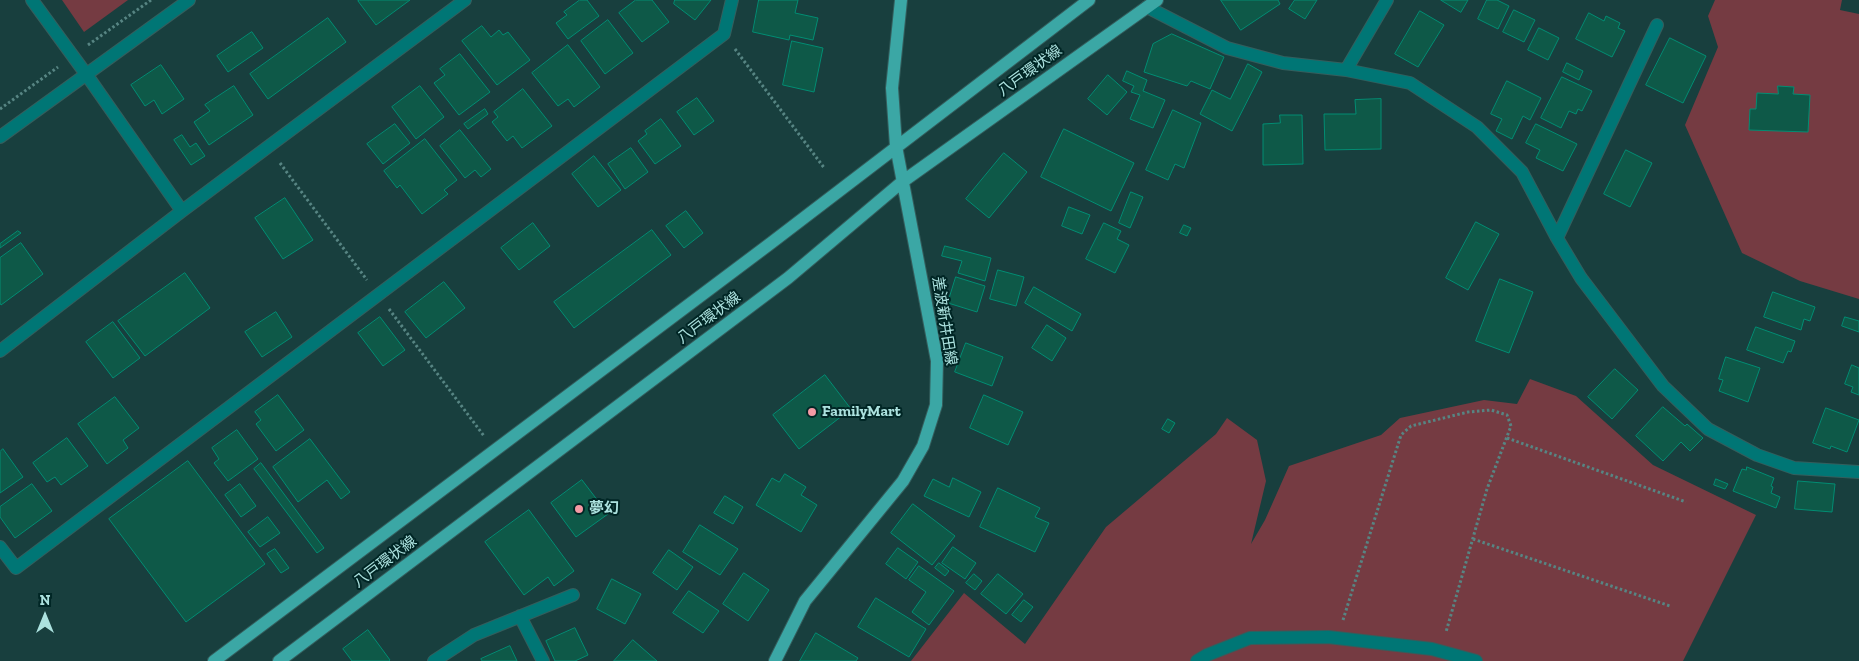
<!DOCTYPE html>
<meta charset="utf-8">
<style>
body{margin:0}
#map{position:relative;width:1859px;height:661px;overflow:hidden;background:#183f3e;font-family:"Zilla Slab",serif}
canvas{display:block}
.north{position:absolute;left:20px;top:591px;width:50px;height:50px;-webkit-text-stroke:4px #002625;paint-order:stroke;rotate:0deg;font-size:14px;font-weight:700;line-height:20px;text-align:center;color:#ace2df}
.north::after{content:'';display:block;margin:auto;width:18px;height:22px;background:#ace2df;clip-path:polygon(50% 0,100% 100%,50% 72%,0 100%)}
</style>
<div id="map">
<canvas width="1859" height="661"></canvas>
<div class="north">N</div>
</div>
<script>
const context = document.querySelector('canvas').getContext('2d');
context.lineJoin = 'round';
function fillPath(path, color) {
  context.fillStyle = color;
  context.fill(path, 'evenodd');
}
function trace(path, color, width, dash) {
  context.strokeStyle = color;
  context.lineWidth = width;
  context.lineCap = dash ? 'butt' : 'round';
  context.setLineDash(dash || []);
  context.stroke(path);
}
function drawText(font, color, halo, rows, align = 'center') {
  context.font = font + ' "Zilla Slab","Noto Sans JP",serif';
  context.lineWidth = 4;
  context.setLineDash([]);
  context.textBaseline = 'middle';
  context.strokeStyle = halo;
  context.fillStyle = color;
  for (const [text, x, y, turn = 0] of rows) {
    context.save();
    context.translate(x, y);
    context.rotate((+turn || 0) * Math.PI / 180);
    context.textAlign = isNaN(turn) ? turn : align;
    if (halo) context.strokeText(text, 0, 0);
    context.fillText(text, 0, 0);
    context.restore();
  }
}
fillPath(new Path2D(`
 M62,0H128L84,32Z
 M1715,0H1842L1840,10L1859,14V299L1800,281L1742,253L1685,125L1718,47L1708,16Z
 M1530,379L1576,396L1653,465L1756,515L1683,661H911L964,593L1025,644L1106,527L1216,434L1227,418L1257,440L1266,481L1251,544L1265,520L1289,466L1381,435L1400,418L1484,400L1517,404Z`), '#753b42');
const building = new Path2D(`
 M360,0H410L376,25L358,1Z
 M580,0H587L599,16L568,39L556,23L567,15L564,12Z
 M636,0H652L669,22L642,42L619,13Z
 M675,0H711L695,20L674,4Z
 M759,0H798L795,13L818,18L813,40L790,35L789,40L753,32Z
 M1221,0H1278L1280,4L1241,30Z
 M1295,0H1317L1305,19L1289,9Z
 M1441,0H1468L1461,12Z
 M1487,0H1497L1509,6L1498,29L1478,19Z
 M1514,10L1535,20L1524,42L1503,32Z
 M1420,11L1444,25L1418,67L1395,54Z
 M1589,13L1604,21L1606,16L1620,23L1618,28L1625,31L1612,57L1576,39Z
 M328,18L346,42L268,99L250,74Z
 M608,20L633,53L605,74L581,41Z
 M482,26L491,37L499,30L503,35L508,32L530,60L497,85L462,41Z
 M1539,28L1559,38L1548,60L1528,50Z
 M252,32L263,48L228,72L217,56Z
 M1172,34L1224,57L1210,89L1191,81L1187,86L1144,72L1153,44Z
 M1670,38L1706,56L1683,103L1646,85Z
 M792,41L823,48L814,92L783,85Z
 M568,45L600,87L574,107L568,99L558,106L532,73Z
 M460,54L490,92L459,115L434,83L445,75L440,69Z
 M1567,63L1583,71L1579,80L1563,72Z
 M1248,64L1262,72L1232,131L1200,114L1212,90L1230,99Z
 M161,65L184,99L162,114L154,100L145,106L131,85Z
 M1127,71L1147,80L1143,91L1165,100L1153,128L1130,119L1140,95L1131,92L1134,86L1123,81Z
 M1108,75L1127,92L1107,115L1088,99Z
 M1562,77L1592,91L1582,111L1578,109L1576,114L1569,111L1561,128L1541,118Z
 M1507,81L1541,98L1530,120L1523,116L1512,139L1496,131L1502,119L1491,114Z
 M234,86L253,115L209,145L194,122L210,111L205,105Z
 M420,86L444,117L416,139L392,107Z
 M1778,86L1794,87L1793,94L1810,95L1808,132L1749,130L1750,109H1756L1757,93L1778,94Z
 M523,89L552,126L522,148L513,136L507,141L492,122L498,117L494,112Z
 M697,98L714,121L694,135L677,112Z
 M1381,99V149L1325,150L1324,114H1356L1355,100Z
 M485,109L488,114L468,129L464,124Z
 M1173,110L1201,123L1184,168L1175,164L1168,180L1146,170Z
 M1280,115H1302L1303,164L1263,165V124L1280,123Z
 M661,119L681,146L655,164L638,141L647,134L645,131Z
 M395,124L410,143L383,164L367,144Z
 M1536,124L1577,144L1563,171L1536,158L1540,150L1526,143Z
 M1064,129L1134,163L1111,211L1041,177Z
 M460,130L491,169L481,177L475,170L465,178L440,146Z
 M182,135L190,147L196,143L205,156L191,165L174,140Z
 M425,139L457,180L444,190L448,194L422,214L400,185L397,188L384,171Z
 M631,148L648,172L625,189L608,164Z
 M1626,150L1652,163L1630,207L1604,194Z
 M1004,153L1027,172L989,218L966,199Z
 M594,156L621,190L598,207L572,174Z
 M1131,192L1143,197L1130,228L1119,223Z
 M285,198L313,240L283,259L255,218Z
 M1069,207L1090,215L1082,234L1062,226Z
 M686,211L703,233L684,248L666,226Z
 M1476,222L1499,234L1468,290L1446,278Z
 M533,223L550,246L519,270L501,248Z
 M1104,223L1121,231L1117,239L1129,245L1115,273L1086,259Z
 M1184,225L1191,228L1187,236L1180,233Z
 M652,230L671,255L574,328L554,302Z
 M18,231L21,233L0,248V244Z
 M21,243L43,274L1,305L0,303V258Z
 M945,246L991,258L985,281L958,273L962,261L942,256Z
 M998,270L1024,277L1016,306L990,299Z
 M185,273L210,308L145,356L118,321Z
 M956,277L985,286L977,312L948,303Z
 M1500,279L1533,292L1509,353L1476,341Z
 M444,282L465,308L426,338L405,312Z
 M1034,287L1081,314L1072,331L1025,303Z
 M1773,292L1815,307L1810,321L1804,319L1801,330L1764,317Z
 M276,312L292,337L262,357L245,332Z
 M380,317L405,350L383,366L358,333Z
 M1845,317L1859,321V332L1842,326Z
 M113,322L140,358L113,378L86,342Z
 M1047,325L1066,338L1052,361L1032,348Z
 M1756,327L1795,341L1791,352L1788,351L1783,363L1747,350Z
 M966,343L1003,357L992,386L955,372Z
 M1726,357L1760,368L1748,402L1719,391L1723,380L1719,379Z
 M1852,365L1859,368V395L1851,392L1853,387L1845,384Z
 M1615,369L1638,390L1612,419L1588,397Z
 M825,375L851,409L799,449L773,415Z
 M278,395L304,430L276,451L256,424L261,420L255,412Z
 M984,395L1023,412L1008,445L970,428Z
 M115,397L139,428L123,440L128,448L107,464L78,424Z
 M1663,407L1685,426L1687,424L1703,438L1690,451L1681,442L1663,461L1636,436Z
 M1826,408L1859,420L1847,452L1831,446L1830,449L1813,443Z
 M1168,419L1175,423L1169,433L1162,429Z
 M237,430L258,459L228,481L214,463L219,459L212,448Z
 M67,438L88,466L61,485L55,477L47,482L33,463Z
 M310,439L350,492L341,499L327,480L298,502L273,467Z
 M3,449L23,477L0,493V452Z
 M188,461L265,564L186,622L109,519Z
 M261,463L324,548L317,553L254,469Z
 M1747,467L1774,478L1771,486L1773,487L1771,493L1780,497L1776,508L1733,491L1742,469L1746,470Z
 M785,474L806,487L801,495L817,505L801,532L756,505L772,478L779,482Z
 M953,478L981,492L969,517L924,496L933,479L949,487Z
 M1716,479L1728,484L1725,489L1714,485Z
 M582,480L608,514L576,537L551,503Z
 M1798,481L1835,484L1832,512L1795,509Z
 M32,484L52,511L15,538L0,517V507Z
 M240,484L256,506L241,517L225,495Z
 M998,488L1040,508L1035,517L1049,523L1035,552L980,527Z
 M725,496L743,507L733,524L714,513Z
 M913,504L955,536L932,565L891,533Z
 M529,510L574,571L554,586L548,577L524,595L485,542Z
 M268,517L280,533L260,547L248,532Z
 M700,525L738,549L720,575L683,552Z
 M953,547L976,563L965,579L942,563Z
 M898,548L918,562L906,579L886,564Z
 M275,549L289,568L281,573L267,554Z
 M669,550L693,567L677,590L653,573Z
 M939,563L949,571L945,576L935,568Z
 M919,566L954,591L929,625L912,612L926,592L909,580Z
 M744,573L769,590L748,621L723,604Z
 M974,574L982,581L975,590L966,583Z
 M998,574L1023,594L1006,614L981,594Z
 M612,579L641,594L625,624L597,609Z
 M689,591L719,611L703,633L673,613Z
 M876,598L926,629L909,657L858,627Z
 M1024,600L1033,607L1021,622L1012,615Z
 M575,628L588,655L575,661H555L546,641Z
 M368,630L390,660L389,661H352L343,649Z
 M816,633L858,658L856,661H800Z
 M633,640L657,661H614Z
 M510,646L517,661H482L481,659Z`);
fillPath(building, '#0e5948');
trace(building, '#028d73', 1);
const minor = new Path2D(`
 M32,0L86,74L182,211
 M1147,7L1227,48L1283,63L1346,70L1410,83L1477,127L1522,172L1557,238L1581,278L1663,386L1708,429L1757,455L1794,468L1859,472
 M1346,70L1387,0
 M0,137L189,0
 M1557,238L1657,25
 M0,351L182,211L465,0
 M0,547L16,568L724,34L732,0
 M520,616L543,661
 M434,661L474,635L573,595
 M1197,661L1207,655L1250,638L1328,637L1432,649L1476,661`);
const major = new Path2D(`
 M214,661L771,243L1089,0
 M279,661L788,278L902,182L1157,0
 M775,661L805,601L903,481L923,446L936,405L937,361L896,146L892,88L901,0`);
trace(minor, '#345e5d', 14);
trace(major, '#345e5d', 14);
trace(new Path2D(`
 M88,45L151,0
 M735,49L825,169
 M0,109L58,67
 M280,163L367,280
 M389,309L484,436
 M1507,438L1686,502
 M1473,539L1670,606
 M1343,620L1401,435L1411,426L1468,412L1491,410L1507,415L1511,426L1487,489L1446,632`), '#578583', 3, [2.5, 2.5]);
trace(minor, '#007675', 12);
trace(major, '#3ba7a5', 12);
for (const [x, y, r, color] of [
 [812,412,5,"#f49aa4"],
 [579,509,5,"#f49aa4"]
]) {
  const dot = new Path2D();
  dot.arc(x, y, r, 0, 2 * Math.PI);
  context.fillStyle = color;
  context.fill(dot);
  trace(dot, '#002625', 2);
}
drawText('15px', '#ace2df', '#002625', [
 ["八戸環状線",1030,71,-36],
 ["八戸環状線",709,318,-37],
 ["差波新井田線",944,321,81],
 ["八戸環状線",385,562,-37]
]);
drawText('bold 15px', '#ace2df', '#002625', [
 ["FamilyMart",822,412],
 ["夢幻",589,509]
], 'left');
</script>
